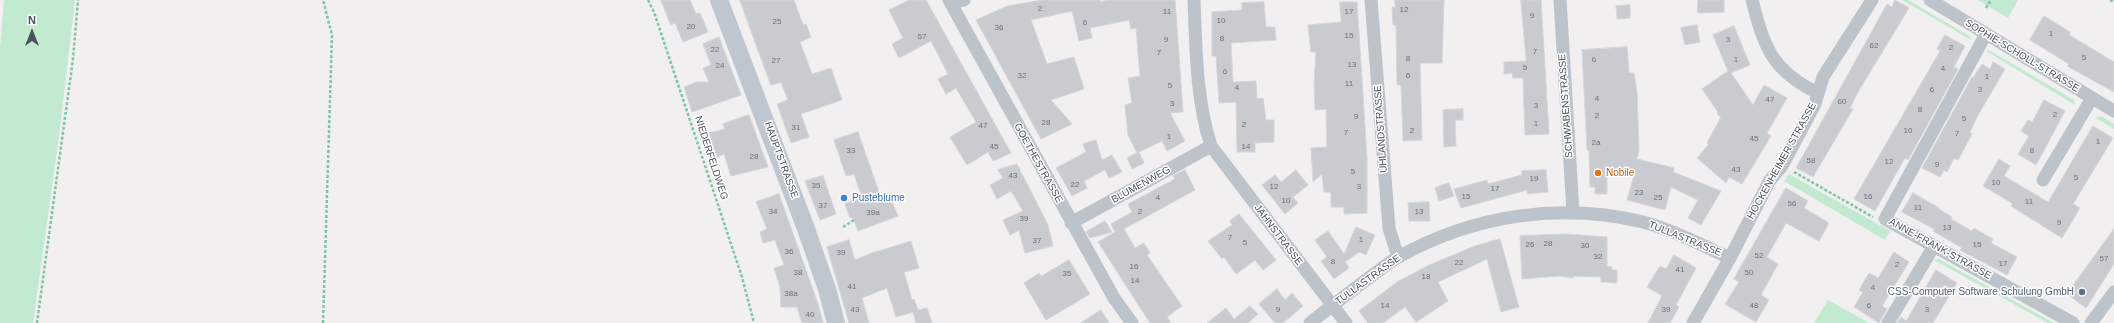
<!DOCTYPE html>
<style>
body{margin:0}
#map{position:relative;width:2114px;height:323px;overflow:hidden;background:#f1efef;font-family:Arial,sans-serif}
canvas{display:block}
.north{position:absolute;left:12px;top:12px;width:40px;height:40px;-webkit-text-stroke:3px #fff;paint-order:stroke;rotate:0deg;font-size:11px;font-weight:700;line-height:16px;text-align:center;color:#49525a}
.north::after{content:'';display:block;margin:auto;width:14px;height:18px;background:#49525a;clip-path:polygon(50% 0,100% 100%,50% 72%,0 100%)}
</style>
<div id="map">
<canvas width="2114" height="323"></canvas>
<div class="north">N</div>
</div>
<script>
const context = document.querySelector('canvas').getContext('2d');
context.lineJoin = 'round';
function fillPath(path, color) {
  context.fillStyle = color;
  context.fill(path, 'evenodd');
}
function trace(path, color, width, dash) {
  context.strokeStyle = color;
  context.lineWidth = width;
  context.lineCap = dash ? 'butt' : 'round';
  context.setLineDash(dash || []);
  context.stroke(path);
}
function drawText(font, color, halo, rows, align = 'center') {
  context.font = font + ' Arial,sans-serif';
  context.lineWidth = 3;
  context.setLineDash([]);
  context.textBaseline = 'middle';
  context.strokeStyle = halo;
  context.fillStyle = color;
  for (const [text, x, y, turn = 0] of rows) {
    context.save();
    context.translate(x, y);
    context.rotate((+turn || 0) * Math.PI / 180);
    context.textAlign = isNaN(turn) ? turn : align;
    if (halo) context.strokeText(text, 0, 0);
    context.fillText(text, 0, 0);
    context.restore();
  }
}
fillPath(new Path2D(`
 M4,0H75L59,136L33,323H0V49Z
 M1902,0H1908L1971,37V40Z
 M1978,0H2018L2008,18Z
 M1989,50L2074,100L2075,105L1986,51Z
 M2101,116L2114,124V129L2096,118Z
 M1789,174L1890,231L1885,240L1784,181Z
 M1939,259L2054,323H2048L1934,260Z
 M1828,300L1869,323H1814Z`), '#c2ead1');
const building = new Path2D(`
 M661,0H690L696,14L700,13L708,32L683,42L675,23L671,25Z
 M740,0H794L803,25L806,24L811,37L800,42L812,74L831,68L842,100L801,114L809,137L791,143L777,104L788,100L781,82L771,85Z
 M910,0H926L1011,153L993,161L988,152L967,165L950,137L976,122L956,88L946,94L938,79L948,74L931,41L899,58L892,44L903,38L889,10Z
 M1043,0H1100L1101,2L1107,0H1175L1183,112L1170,113L1185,141L1167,151L1162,141L1137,153L1128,135L1125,105L1132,103L1128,78L1140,76L1136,28L1131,29L1129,20L1090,28L1092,38L1079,41L1072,11L1031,20L1047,64L1074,57L1084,89L1051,100L1072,124L1041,139L976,20L1007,6Z
 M1395,0H1444L1442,63H1420L1422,140L1403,141L1401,85H1397L1396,25H1393L1392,7H1395Z
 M1521,0H1541L1549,134L1525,135L1523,78H1513L1512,73L1504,74V62L1526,61Z
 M1698,0H1724V12L1698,13Z
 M1895,0L1909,8L1858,92L1850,108L1853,109L1813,177L1796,168L1887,4L1892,7Z
 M1264,2L1266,27H1275L1276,40L1231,43L1233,82L1256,81L1257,99L1263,98L1266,120H1274V142L1255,143V152H1237L1236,102L1219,103L1216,56H1212V12L1242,10V3Z
 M1340,2H1357L1367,158V213L1344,214V207H1331V192H1324L1322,174L1313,182L1311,148L1327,147L1326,109L1315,110L1314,84L1316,52H1311L1308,25L1341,22Z
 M1630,5V18L1617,19L1616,6Z
 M2044,16L2070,32L2069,35L2114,62V92L2067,66L2069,64L2030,40Z
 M1697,25L1700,42L1685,45L1681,28Z
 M1734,26L1750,65L1731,73L1753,105L1764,85L1787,98L1767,133L1771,136L1742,184L1729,177L1726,183L1697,158L1709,144L1707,143L1721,117L1717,114L1718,112L1702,89L1728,71L1713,35Z
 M1945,35L1965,46L1954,67L1958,69L1908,160L1905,158L1875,211L1854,199L1940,51L1937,49Z
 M719,37L741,95L692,112L684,87L697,82H709L703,68L711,65L703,44Z
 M1627,47L1629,73H1634L1637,92L1639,150L1637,159L1674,168L1673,172L1721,191L1701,225L1688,218L1698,200L1671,187L1665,210L1627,200L1635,172L1607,167V194H1595V187H1590L1589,150H1587L1582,50Z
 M1993,62L2005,69L1977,117L1970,132L1972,134L1958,160L1954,158L1947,172L1944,170L1940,177L1922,168L1972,77L1973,78L1982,64L1990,69Z
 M2044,100L2065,111L2036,165L2018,154L2029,136L2021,131L2028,120L2032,122Z
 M1463,109V120H1455L1456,146L1444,147L1443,110Z
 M749,115L768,167L731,176L724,154L717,157L709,133L725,129L723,124Z
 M2093,126L2113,138L2073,204L2080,208L2062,238L2011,206L2012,203L1983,186L1999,159L2010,166L2004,176L2048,202Z
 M858,132L881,198L889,195L898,216L858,231L853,218H850L845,204L862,197L854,174L846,176L834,140Z
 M1096,140L1102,160L1112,155L1122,172L1109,178L1105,170L1084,181L1087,188L1072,196L1056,168L1086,152L1083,144Z
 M1139,152L1144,163L1132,169L1127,158Z
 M1017,164L1048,225L1053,246L1025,253L1019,230L1010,235L1003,220L1023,211L1011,191L997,199L990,185L1003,178L998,170Z
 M1185,170L1195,190L1124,229L1135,248L1144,243L1150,253L1147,255L1182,306L1167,317L1171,323H1150L1098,242L1115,232L1111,224L1132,212L1128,204L1175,179L1173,176Z
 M1296,170L1308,185L1293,197L1298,203L1285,214L1262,185L1275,175L1281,182Z
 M1546,170L1548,192L1527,194V190L1461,208L1454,189L1487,180L1488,184L1522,175V171Z
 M823,176L836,214L820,220L805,181Z
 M1449,183L1454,196L1439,201L1435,188Z
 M1786,188L1808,201L1804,208L1829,223L1819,241L1786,223L1767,257L1778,264L1761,295L1769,300L1756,322L1725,304L1739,282L1734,279Z
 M1913,193L1939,208V209L1952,217L1951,219L1972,231L1974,228L1993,239L1991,243L2017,257L2007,275L1960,250L1962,248L1933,231L1934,229L1902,212Z
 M779,194L818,304L823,323H802L797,307H781L780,287L774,268L784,265L775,240L763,243L760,232L767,229L756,202Z
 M1429,202L1430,221H1409L1408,203Z
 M1239,214L1276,260L1263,270L1255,260L1236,274L1224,257L1222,259L1208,241L1232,225L1230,221Z
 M1105,221L1112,232L1090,238L1086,232Z
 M1356,227L1375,235L1366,255L1359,252L1345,262L1349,268L1334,279L1321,261L1327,257L1315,240L1328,231L1344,254Z
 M2114,229V264L2086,308L2067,294Z
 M1566,234L1607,237V266L1612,267V270H1617V283L1601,282V277L1573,276V278L1559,276L1522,279L1520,236Z
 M1500,239L1519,307L1501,312L1487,259L1438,282L1448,301L1416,322L1405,307L1383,323H1368L1359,311L1397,282L1429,265L1475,246Z
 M849,240L855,260L872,253L911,241L919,268L904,272L912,300L914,299L918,310L927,308L932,323H916L913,312L896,317L887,288L862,298L869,323H849L827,247Z
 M1894,252L1909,262L1882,306L1887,309L1879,323L1854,307L1863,292L1859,290L1869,273L1878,278Z
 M1674,255L1696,268L1676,305L1679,307L1670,323H1648L1662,296L1647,287L1660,266L1666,269Z
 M1069,260L1090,294L1046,320L1024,283L1039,273L1041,276Z
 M1936,270L1957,283L1933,323H1897L1901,317L1906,321Z
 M1277,289L1285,300L1292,293L1303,306L1283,323H1275L1259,304Z
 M1250,306L1258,314L1248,323H1207L1226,308L1234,319Z
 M1101,310L1109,323H1081Z`);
fillPath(building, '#c9cbd1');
trace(building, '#d3d5d9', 1);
trace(new Path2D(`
 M648,0L654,12L742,277L754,323
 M2110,0L2114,2
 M1986,8L1991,0
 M1794,172L1873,217
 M843,227L854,220
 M37,323L73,59L78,0
 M323,323L332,35L323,0`), '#7dc5a0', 2.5, [3, 2]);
trace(new Path2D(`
 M949,0L1114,298L1132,323
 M1194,0C1196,49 1196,99 1211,146L1346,323
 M1371,0L1389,228L1398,257
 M1560,0L1573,212
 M1752,0C1764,47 1772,71 1818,93
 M1930,0L2114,111
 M951,3L964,0
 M1986,34L1885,219L2073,323
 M2043,180L2092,98
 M1071,223L1211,146
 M1310,323C1330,307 1350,292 1370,277C1380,270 1389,262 1400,256C1475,215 1560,202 1643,222C1673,230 1702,245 1730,258
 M1693,323L1730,258L1770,180L1782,166L1815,104L1823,77L1872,0
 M1888,323L1934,246
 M2091,323L2114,292`), '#bcc3ca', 13);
trace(new Path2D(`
 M719,0L805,226L827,289L836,323`), '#bec7d0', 18);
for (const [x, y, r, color] of [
 [1598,173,4,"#e8710a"],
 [844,198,4,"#3f7fe0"],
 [2082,292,4,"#5c6f8a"]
]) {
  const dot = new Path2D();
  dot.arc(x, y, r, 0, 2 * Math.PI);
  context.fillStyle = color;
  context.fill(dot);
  trace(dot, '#fff', 1.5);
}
drawText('8px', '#697078', null, [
 ["2",1040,9],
 ["12",1404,10],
 ["11",1167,12],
 ["17",1349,12],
 ["9",1532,16],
 ["10",1221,21],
 ["25",777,22],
 ["6",1085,23],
 ["20",691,27],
 ["36",999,28],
 ["1",2051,34],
 ["15",1349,36],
 ["57",922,37],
 ["8",1222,39],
 ["9",1166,40],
 ["3",1728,40],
 ["62",1874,46],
 ["2",1951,48],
 ["22",715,50],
 ["7",1535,52],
 ["7",1159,53],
 ["5",2084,58],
 ["8",1408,59],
 ["6",1594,60],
 ["1",1736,60],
 ["27",776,61],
 ["13",1352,65],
 ["24",720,66],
 ["5",1525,68],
 ["4",1943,69],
 ["6",1225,72],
 ["32",1022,76],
 ["6",1408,76],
 ["1",1987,77],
 ["11",1349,84],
 ["5",1170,86],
 ["4",1237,88],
 ["6",1932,90],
 ["3",1980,90],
 ["4",1597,99],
 ["47",1770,100],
 ["60",1842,102],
 ["3",1172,104],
 ["3",1536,106],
 ["8",1920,110],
 ["2",2055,115],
 ["2",1597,116],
 ["9",1356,117],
 ["5",1964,119],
 ["28",1046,123],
 ["1",1536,124],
 ["2",1244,125],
 ["47",983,126],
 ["31",796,128],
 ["2",1412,131],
 ["10",1908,131],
 ["7",1346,133],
 ["7",1957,134],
 ["1",1169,137],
 ["45",1754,139],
 ["1",2098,142],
 ["2a",1596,143],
 ["45",994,147],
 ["14",1246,147],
 ["33",851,151],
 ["8",2032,151],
 ["28",754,157],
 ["58",1811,161],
 ["12",1889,162],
 ["9",1937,165],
 ["43",1736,170],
 ["5",1353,172],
 ["43",1013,176],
 ["5",2076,178],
 ["19",1534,179],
 ["10",1996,183],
 ["22",1075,185],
 ["35",816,186],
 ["12",1274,187],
 ["3",1359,187],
 ["17",1495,189],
 ["23",1639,193],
 ["15",1466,197],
 ["16",1868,197],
 ["4",1158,198],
 ["25",1658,198],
 ["10",1286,201],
 ["11",2029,202],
 ["56",1792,204],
 ["37",823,206],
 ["11",1918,208],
 ["34",773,212],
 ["2",1140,212],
 ["13",1419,212],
 ["39a",873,213],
 ["39",1024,219],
 ["9",2059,223],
 ["13",1947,228],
 ["7",1230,238],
 ["1",1361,240],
 ["37",1037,241],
 ["5",1245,243],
 ["28",1548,244],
 ["26",1530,245],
 ["15",1977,245],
 ["30",1585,246],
 ["36",789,252],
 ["39",841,253],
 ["52",1759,256],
 ["32",1598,257],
 ["57",2104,259],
 ["8",1333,262],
 ["22",1459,263],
 ["17",2003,264],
 ["2",1897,265],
 ["16",1134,267],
 ["41",1680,270],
 ["38",798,273],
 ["50",1749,273],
 ["35",1067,274],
 ["18",1426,277],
 ["14",1135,281],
 ["41",852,287],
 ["4",1873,288],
 ["38a",791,294],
 ["14",1385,306],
 ["48",1754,306],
 ["6",1869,306],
 ["43",855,310],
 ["9",1278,310],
 ["39",1666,310],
 ["3",1927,310],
 ["40",810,315]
]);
drawText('10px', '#49525a', '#fff', [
 ["SOPHIE-SCHOLL-STRASSE",2022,56,31],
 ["SCHWABENSTRASSE",1566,106,-94],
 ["UHLANDSTRASSE",1381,129,-94],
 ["NIEDERFELDWEG",711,158,72],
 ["HAUPTSTRASSE",781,160,70],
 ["HOCKENHEIMER STRASSE",1782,161,-61],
 ["GOETHESTRASSE",1038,163,61],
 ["BLUMENWEG",1141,185,-29],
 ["JAHNSTRASSE",1278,235,53],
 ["TULLASTRASSE",1685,239,22],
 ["ANNE-FRANK-STRASSE",1940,249,29],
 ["TULLASTRASSE",1368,280,-36]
]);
drawText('10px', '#c56008', '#fff', [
 ["Nobile",1606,173]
], 'left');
drawText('10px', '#366cbe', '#fff', [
 ["Pusteblume",852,198]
], 'left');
drawText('10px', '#4e5e75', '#fff', [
 ["CSS-Computer Software Schulung GmbH",2074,292]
], 'right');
</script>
